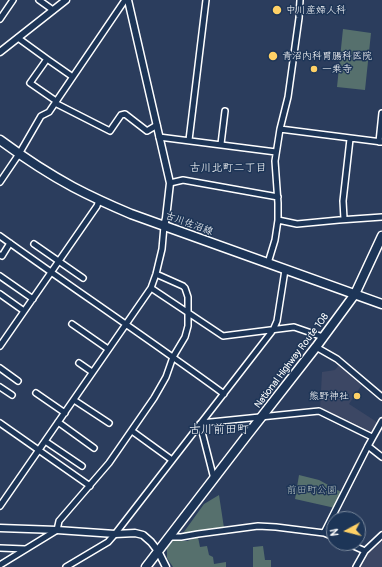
<!DOCTYPE html>
<meta charset="utf-8">
<style>
body{margin:0}
#map{position:relative;width:382px;height:567px;overflow:hidden;background:#2b3d5d;font-family:Pangolin,sans-serif}
canvas{display:block}
.north{position:absolute;left:326px;top:511px;width:40px;height:40px;box-sizing:border-box;background:#1d3557;border:1px solid #77869a;border-radius:50%;rotate:263deg;font-size:11px;font-weight:700;line-height:16px;text-align:center;color:#fff}
.north::after{content:'';display:block;margin:auto;width:14px;height:18px;background:#ffd166;clip-path:polygon(50% 0,100% 100%,50% 72%,0 100%)}
</style>
<div id="map">
<canvas width="382" height="567"></canvas>
<div class="north">N</div>
</div>
<script>
const context = document.querySelector('canvas').getContext('2d');
context.lineJoin = 'round';
function fillPath(path, color) {
  context.fillStyle = color;
  context.fill(path, 'evenodd');
}
function trace(path, color, width, dash) {
  context.strokeStyle = color;
  context.lineWidth = width;
  context.lineCap = dash ? 'butt' : 'round';
  context.setLineDash(dash || []);
  context.stroke(path);
}
function drawText(font, color, halo, rows, align = 'center') {
  context.font = font + ' Pangolin,"Klee One",sans-serif';
  context.lineWidth = 3;
  context.setLineDash([]);
  context.textBaseline = 'middle';
  context.strokeStyle = halo;
  context.fillStyle = color;
  for (const [text, x, y, turn = 0] of rows) {
    context.save();
    context.translate(x, y);
    context.rotate((+turn || 0) * Math.PI / 180);
    context.textAlign = isNaN(turn) ? turn : align;
    if (halo) context.strokeText(text, 0, 0);
    context.fillText(text, 0, 0);
    context.restore();
  }
}
fillPath(new Path2D(`
 M340,364L363,383L349,404L380,424L372,436L320,410L322,372L335,370Z
 M380,542H382V567H359L368,552Z`), '#3c4764');
fillPath(new Path2D(`
 M343,29L371,33L365,90L337,87Z
 M299,475L319,480L343,493L335,508L295,499Z
 M219,495L224,528L198,532L181,536L204,504Z
 M198,537L200,547L207,546L209,555L213,557L214,564L226,562V567H173L167,558V548L173,541H187Z
 M263,546L265,560H271V567H253V547Z`), '#56706d');
const minor = new Path2D(`
 M39,0L53,10
 M0,19L13,0
 M18,38L47,59L30,83L56,101
 M47,59L70,75
 M55,103L110,131L121,115L125,114L147,131L157,125
 M280,129L382,142
 M159,137L276,152
 M189,140L206,0
 M379,142L382,113
 M221,144L225,111
 M0,182L19,154L41,116L49,112L125,0
 M170,183L183,180L278,197
 M344,219L343,201L350,139
 M278,220L297,224L339,220L382,217
 M0,236C74,289 150,340 224,394
 M34,244L83,278
 M0,255L2,256L10,243
 M268,263L275,240L278,220V203L275,161L280,129L288,97L299,18L300,0
 M0,276L33,299
 M151,288L223,336L294,327L323,337
 M0,294L24,311
 M72,324L108,349
 M0,346L97,206L99,200
 M316,347L337,359L382,397
 M79,363L92,372
 M0,368L18,381
 M0,387L12,395
 M36,393L65,413
 M74,400L109,423
 M58,422L94,448
 M0,423L90,486
 M201,423L319,411L372,437
 M200,424L214,479
 M132,431L172,460
 M45,441L82,466
 M368,446L382,457
 M0,506L151,288L156,274L162,249L164,226
 M324,533L368,446L382,421
 M169,537H181L198,534L258,526L276,527L324,533L334,537
 M347,543L365,551
 M0,548L25,549
 M0,565L57,530L59,521L109,463L154,398L166,377L173,357L185,337L188,326V297L185,288L183,286L156,274
 M66,567L108,542L115,534L273,330L277,321L285,270
 M356,567L365,551L382,535`);
const tertiary = new Path2D(`
 M128,0L170,183L166,218L164,226
 M0,52L66,0
 M0,528L57,530L115,534L135,533L143,535L151,542L158,551L166,567`);
const primary = new Path2D(`
 M0,140C23,157 47,173 73,187C92,197 112,206 131,214L382,304`);
const trunk = new Path2D(`
 M146,567L245,438L316,347L355,294L382,236`);
trace(minor, '#fff', 8);
trace(tertiary, '#fff', 9);
trace(primary, '#fff', 11);
trace(trunk, '#fff', 11);
trace(minor, '#1d3557', 5);
trace(tertiary, '#1d3557', 6);
trace(primary, '#1d3557', 8);
trace(trunk, '#1d3557', 8);
for (const [x, y, r, color] of [
 [277,10,5,"#ffd166"],
 [273,56,5,"#ffd166"],
 [314,69,4,"#ffd166"],
 [357,396,4,"#ffd166"]
]) {
  const dot = new Path2D();
  dot.arc(x, y, r, 0, 2 * Math.PI);
  context.fillStyle = color;
  context.fill(dot);
  trace(dot, '#1d3557', 1.5);
}
drawText('10px', '#fff', '#1d3557', [
 ["中川産婦人科",286,10],
 ["青沼内科胃腸科医院",282,56],
 ["一乗寺",322,69],
 ["熊野神社",349,396,"right"]
], 'left');
drawText('10px', '#fff', '#1d3557', [
 ["古川佐沼線",189,224,20],
 ["National Highway Route 108",292,361,-53]
]);
drawText('10px', '#b3bfbd', '#1d3557', [
 ["前田町公園",312,490]
]);
drawText('11px', '#fff', '#1d3557', [
 ["古川北町二丁目",228,168]
]);
drawText('12px', '#fff', '#1d3557', [
 ["古川前田町",219,430]
]);
</script>
